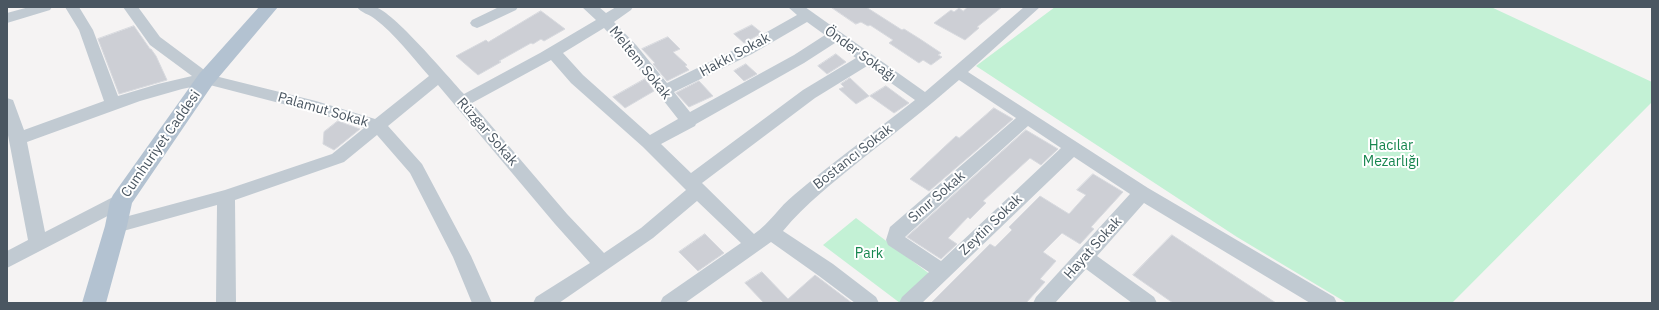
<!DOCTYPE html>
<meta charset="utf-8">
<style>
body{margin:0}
#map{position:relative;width:1659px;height:310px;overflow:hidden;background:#f5f3f3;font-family:"IBM Plex Sans",sans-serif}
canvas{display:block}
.frame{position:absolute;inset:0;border:8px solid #4a5661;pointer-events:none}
</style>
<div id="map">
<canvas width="1659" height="310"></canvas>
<div class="frame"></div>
</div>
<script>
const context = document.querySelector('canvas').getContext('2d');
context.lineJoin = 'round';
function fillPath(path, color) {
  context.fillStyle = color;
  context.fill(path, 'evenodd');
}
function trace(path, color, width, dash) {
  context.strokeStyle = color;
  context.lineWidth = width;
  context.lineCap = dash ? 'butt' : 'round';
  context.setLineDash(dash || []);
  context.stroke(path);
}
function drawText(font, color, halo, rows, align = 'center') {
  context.font = font + ' "IBM Plex Sans",sans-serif';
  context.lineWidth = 4;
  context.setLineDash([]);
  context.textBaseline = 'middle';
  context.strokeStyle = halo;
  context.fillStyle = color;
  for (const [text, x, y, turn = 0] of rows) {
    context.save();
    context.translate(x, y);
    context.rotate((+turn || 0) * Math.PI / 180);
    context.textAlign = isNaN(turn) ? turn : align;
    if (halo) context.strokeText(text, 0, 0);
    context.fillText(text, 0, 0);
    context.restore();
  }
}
fillPath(new Path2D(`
 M1055,7H1491L1652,82V102L1452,303H1347L1237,237L976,66Z
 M856,218L931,275L900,303L823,245Z`), '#c3f1d5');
const building = new Path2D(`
 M831,7H866L902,30L904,29L920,39L941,53L938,55L942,57L931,65L923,60L919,63L889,43L893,40L870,25L868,26L861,22L856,24Z
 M968,7H1002L977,27L979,28L965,40L934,23L951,10L954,12L959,8L963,11Z
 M541,11L565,29L544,41L541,39L533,44L531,43L499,61L501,62L478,75L456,56L486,40L488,42Z
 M752,25L762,33L744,43L734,34Z
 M134,26L150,49H151L156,56L167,80L119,94L98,39Z
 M668,37L680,49L673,52L687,65L685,66L689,70L667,81L653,64L655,63L642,49Z
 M836,54L846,62L827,74L818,66Z
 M746,64L757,74L744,81L734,71Z
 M850,78L869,96L856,104L839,89L844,87L841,84Z
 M645,79L654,91L625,108L613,97Z
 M699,81L713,96L689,107L676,93Z
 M886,86L909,103L894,113L870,96Z
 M994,108L1013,119L929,191L910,179L956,136L959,138Z
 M338,121L360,129L334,150L323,144L324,132Z
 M1026,130L1058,149L1041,165L1030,158L983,201L986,203L970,219L968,217L948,238L957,244L941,259L907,237Z
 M1093,174L1123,192L1091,227L1094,229L1080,244L1062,233L1043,252L1056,261L1040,279L1045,282L1026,303H931L990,244L995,247L1012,230L1009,227L1040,196L1069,214L1086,195L1077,190Z
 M705,234L724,253L698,271L679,252Z
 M1172,235L1276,303H1173L1133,275Z
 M762,272L788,299L815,275L852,303H764L745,283Z`);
fillPath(building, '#cdcfd5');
trace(building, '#d7d9de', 1);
fillPath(new Path2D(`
 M29,7H52L50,10L7,23V13Z
 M65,7H79L93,30L118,96L158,84L192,76L150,45L123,7H138L160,37L211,75L316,101L375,119L429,76C413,58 394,33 375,19C369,14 361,13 357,7C363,7 370,6 375,7C393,11 449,78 464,94L540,53L596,20L582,7H599L606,13L616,7H633L631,10L614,22L637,46L667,83L742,46L797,15L788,7H805L925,92L1024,7H1040L968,72L1148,188L1334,297L1337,303H1310L1144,203L1097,256L1154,297L1157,303H1132L1086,269L1055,303H1033L1036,297L1130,194L1074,157L922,303H899L902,297L929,272L888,245L886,240L890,227L1016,118L959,80C927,108 895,133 862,159C834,182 806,203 783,231L833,264L876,297L879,303H855L819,276L771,242L685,303H660L663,297L741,243L697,201L653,238L559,303H533L536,297L590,263L555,224L438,85L388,126L422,164L471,256L492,303H472L453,257L410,173L377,135L344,162L235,200L236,303H216L217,205L116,233L110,231L107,226L110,221L225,190L332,154L364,128L314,112L206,84L182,89L140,101L27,142L45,232L115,196L121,194L127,196L130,201L127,206L7,268V251L28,240L7,130V98L13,100L24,130L104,101L79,30ZM807,22L825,35L794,55L690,112L674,92L752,54ZM604,28L627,54L678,119L650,135L583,75L563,53ZM835,43L856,58L803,90L691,173L661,144L695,126L696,124L804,63ZM551,60L571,83L643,147L686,190L641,228L604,253L567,214L472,103ZM867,66L915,100C874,132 833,162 794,195C779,207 770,223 754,234L702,183L815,98ZM1028,126L1061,148L941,261L905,237Z
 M499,7H518L516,10L482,26L477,28L472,26L470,23L472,20Z`), '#c1cad2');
fillPath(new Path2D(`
 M259,7H278L213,84L132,203L127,226L106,303H82L105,226L110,201L113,195L199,74Z`), '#b3c2d1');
drawText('14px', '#4a5661', '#fff', [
 ["Önder Sokağı",860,54,36],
 ["Hakkı Sokak",735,55,-28],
 ["Meltem Sokak",640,63,51],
 ["Palamut Sokak",323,110,16],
 ["Rüzgar Sokak",487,132,49],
 ["Cumhuriyet Caddesi",161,144,-55],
 ["Bostancı Sokak",853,157,-38],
 ["Sınır Sokak",937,197,-41],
 ["Zeytin Sokak",991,225,-44],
 ["Hayat Sokak",1093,248,-48]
]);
drawText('14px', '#17864f', '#fff', [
 ["Hacılar",1391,146],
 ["Mezarlığı",1391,162],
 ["Park",869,254]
]);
</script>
